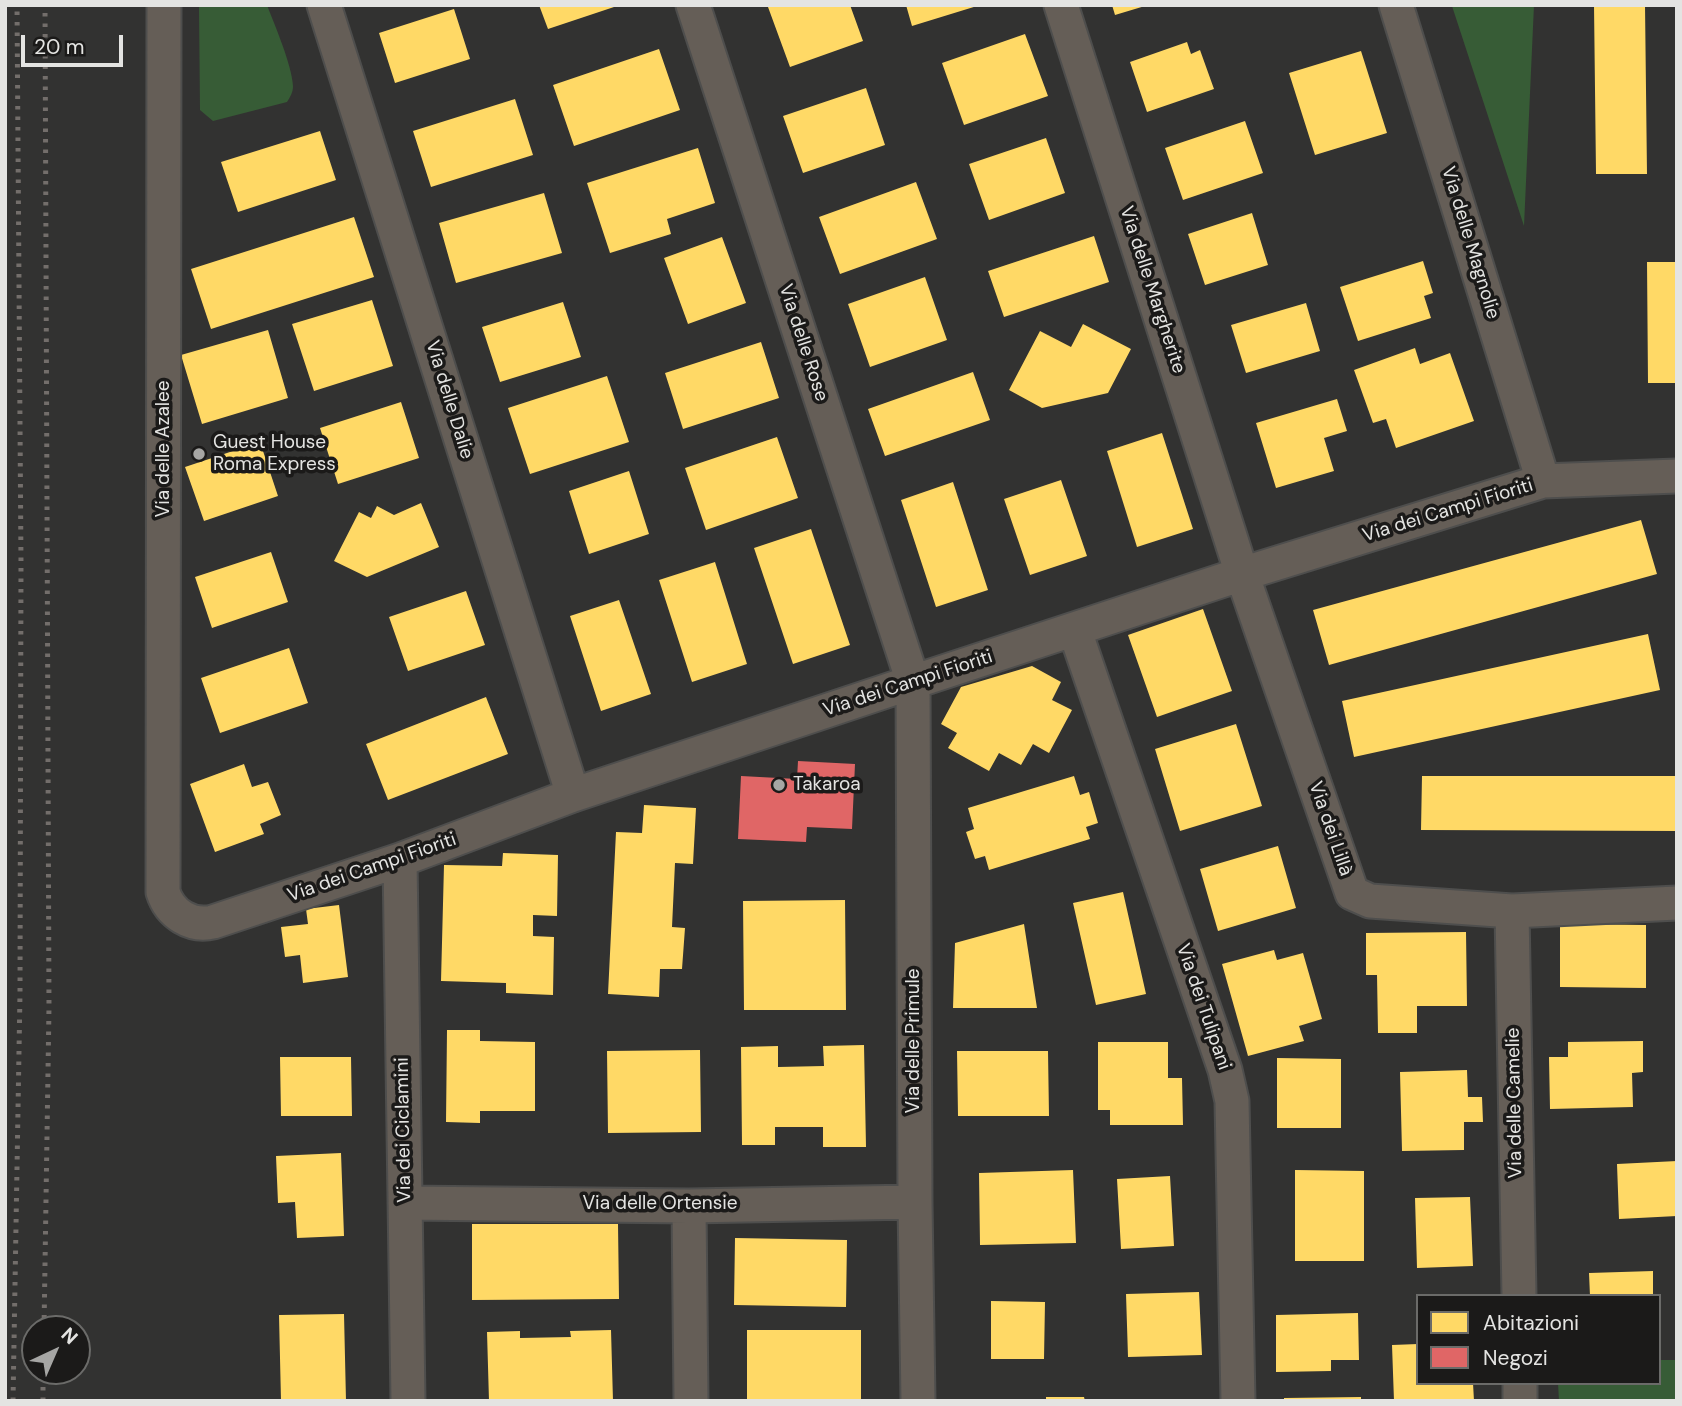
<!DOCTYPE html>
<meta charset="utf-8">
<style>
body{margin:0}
#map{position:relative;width:1682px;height:1406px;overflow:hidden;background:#323231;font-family:"DM Sans",sans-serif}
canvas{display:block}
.frame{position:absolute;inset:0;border:7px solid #e4e4e2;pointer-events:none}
.legend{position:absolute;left:1416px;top:1294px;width:245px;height:91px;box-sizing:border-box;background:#1b1a19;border:2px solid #6b6b69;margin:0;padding:9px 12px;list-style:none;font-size:21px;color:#e4e4e2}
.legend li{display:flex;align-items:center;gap:14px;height:35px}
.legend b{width:35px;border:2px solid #6b6b69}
.north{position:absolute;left:21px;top:1315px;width:70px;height:70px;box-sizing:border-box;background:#1b1a19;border:2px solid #6b6b69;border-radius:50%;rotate:44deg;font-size:19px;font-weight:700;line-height:28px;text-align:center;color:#e4e4e2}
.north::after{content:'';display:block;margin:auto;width:24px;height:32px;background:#a6a6a4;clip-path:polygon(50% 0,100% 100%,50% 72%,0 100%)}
.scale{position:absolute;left:21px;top:35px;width:102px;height:32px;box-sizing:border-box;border:4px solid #e4e4e2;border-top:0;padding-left:9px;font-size:21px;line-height:24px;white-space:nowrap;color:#e4e4e2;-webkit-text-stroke:5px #1b1a19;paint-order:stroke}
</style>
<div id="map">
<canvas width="1682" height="1406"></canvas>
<div class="frame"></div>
<ul class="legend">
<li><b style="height:19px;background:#ffd966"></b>Abitazioni</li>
<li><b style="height:19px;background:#e06666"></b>Negozi</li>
</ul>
<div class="north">N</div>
<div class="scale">20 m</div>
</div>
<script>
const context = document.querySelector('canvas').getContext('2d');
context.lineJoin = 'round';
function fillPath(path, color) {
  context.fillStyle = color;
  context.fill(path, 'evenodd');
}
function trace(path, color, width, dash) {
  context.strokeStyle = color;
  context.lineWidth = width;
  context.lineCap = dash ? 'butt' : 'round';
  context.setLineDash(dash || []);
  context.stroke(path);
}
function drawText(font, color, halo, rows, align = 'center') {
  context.font = font + ' "DM Sans",sans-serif';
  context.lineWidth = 7;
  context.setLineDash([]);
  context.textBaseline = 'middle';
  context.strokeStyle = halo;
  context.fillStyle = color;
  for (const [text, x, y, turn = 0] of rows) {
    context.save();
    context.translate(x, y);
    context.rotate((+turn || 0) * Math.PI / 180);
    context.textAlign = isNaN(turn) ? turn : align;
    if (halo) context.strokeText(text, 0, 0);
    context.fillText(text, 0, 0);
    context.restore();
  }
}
fillPath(new Path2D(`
 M199,5H267C275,26 292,65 293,86C293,93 290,97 287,102L213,121L200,110Z
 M1534,5L1524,226L1452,6Z
 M1659,1360H1677V1401H1559L1558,1383H1659Z`), '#375c36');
fillPath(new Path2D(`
 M539,5H617V6L548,29Z
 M773,5H850L863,41L790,67L768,7Z
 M906,5H977V6L912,26Z
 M1112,5H1145V6L1115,15Z
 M1594,5H1645L1647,174H1596Z
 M454,9L470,59L395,83L379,33Z
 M1025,34L1048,96L964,125L942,63Z
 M1187,42L1191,54L1200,50L1214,89L1147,112L1130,62Z
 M659,49L680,110L574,146L553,85Z
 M1361,51L1387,133L1315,155L1289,73Z
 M866,88L885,145L803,173L783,116Z
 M515,99L533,155L431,187L413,131Z
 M1245,121L1263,173L1183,200L1165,148Z
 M320,131L336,180L238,212L221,162Z
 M1046,138L1065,193L989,220L969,164Z
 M698,148L715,203L667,219L671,234L610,253L587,183Z
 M916,182L937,239L840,274L819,217Z
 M544,193L562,253L456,283L439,223Z
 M1252,213L1268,265L1205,285L1188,234Z
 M354,217L374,277L211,329L191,269Z
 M1094,236L1109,282L1004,317L988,271Z
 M722,237L746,303L688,324L664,258Z
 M1423,261L1433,293L1424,296L1431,318L1358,341L1340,287Z
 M1647,262H1677V383H1648Z
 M925,277L947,340L870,367L848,304Z
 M372,300L393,366L314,391L292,324Z
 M563,302L581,357L500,382L482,327Z
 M1306,303L1320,351L1246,373L1231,325Z
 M1083,324L1131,349L1108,393L1042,408L1009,390L1040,331L1071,347Z
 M268,330L288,398L202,424L181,355Z
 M761,342L779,398L683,429L665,373Z
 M1415,348L1420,364L1450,353L1474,421L1396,448L1386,419L1373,423L1354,370Z
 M973,372L990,420L885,456L868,409Z
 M607,376L629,442L530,474L508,408Z
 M1337,399L1347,431L1324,438L1334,471L1276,488L1256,423Z
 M401,402L419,458L338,484L320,428Z
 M1162,433L1193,529L1137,547L1107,451Z
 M777,437L798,498L706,530L685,468Z
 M260,442L278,496L204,521L185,467Z
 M629,471L649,534L589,554L569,491Z
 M1061,480L1087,556L1030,575L1004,499Z
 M953,482L988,590L936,607L901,500Z
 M421,503L439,547L367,577L334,561L359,512L371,518L377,506L394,515Z
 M1641,520L1657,574L1329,665L1313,610Z
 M811,529L850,645L793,664L754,548Z
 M271,552L288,602L212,628L195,577Z
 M715,562L747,664L692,682L659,580Z
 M466,591L485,645L408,671L389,617Z
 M619,600L651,694L601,711L570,616Z
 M1203,609L1232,691L1157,717L1128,635Z
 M1648,634L1660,690L1354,757L1342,701Z
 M289,648L308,703L220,733L201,678Z
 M1032,666L1061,682L1052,700L1072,710L1049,753L1033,744L1021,765L999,753L989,771L948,748L957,733L941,724L961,687Z
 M486,697L508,754L388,800L366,744Z
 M1236,724L1262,806L1180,831L1155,749Z
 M244,764L252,787L268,782L281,815L260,824L264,834L215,852L190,784Z
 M1074,776L1080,795L1089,792L1098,823L1086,827L1090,839L989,870L985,856L975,859L966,832L974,829L968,808Z
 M1422,776H1677V831L1421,830Z
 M644,805L696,808L693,864L675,863L672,927L685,928L682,969H660L659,997L608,994L616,832L642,833Z
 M1278,846L1296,908L1218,931L1200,869Z
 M503,853L558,855L557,916L533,915V936L554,937L553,995L506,993V983L441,981L444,865L502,866Z
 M1123,892L1146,994L1096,1005L1073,903Z
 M845,900L846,1010H744L743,901Z
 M339,905L348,977L303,983L300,955L285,957L281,927L308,924L306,909Z
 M1024,924L1037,1008H953L955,943Z
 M1560,924L1646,925V988L1560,987Z
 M1466,932L1467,1006H1417V1033H1378L1377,975H1366V933Z
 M1274,950L1277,960L1303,953L1322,1019L1299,1026L1304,1041L1248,1056L1222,964Z
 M447,1030H480V1041L535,1042V1111H480V1123L446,1122Z
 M1643,1041V1072L1632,1073L1633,1107L1550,1109L1549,1057H1568V1042Z
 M1098,1042H1168V1078H1182L1183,1125H1110V1110H1098Z
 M864,1045L866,1147H823V1127H775V1145H742L741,1047L778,1046V1067L824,1066L823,1046Z
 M700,1050L701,1132L608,1133L607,1051Z
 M957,1051H1048L1049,1116H958Z
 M280,1057H351L352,1116H281Z
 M1277,1058L1341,1059V1128H1277Z
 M1467,1070L1468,1097H1482L1483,1122H1464V1150L1402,1151L1400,1072Z
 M341,1153L344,1236L297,1238L295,1202L278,1203L276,1156Z
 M1677,1161V1216L1619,1219L1617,1164Z
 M1073,1170L1076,1243L980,1245L979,1173Z
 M1295,1170L1364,1171V1261H1295Z
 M1170,1176L1174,1246L1121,1249L1117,1179Z
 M1470,1197L1473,1266L1417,1268L1415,1198Z
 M472,1224H618L619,1299L472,1300Z
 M735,1238L847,1240L846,1307L734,1305Z
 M1653,1271V1296H1590L1589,1273Z
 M1199,1292L1202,1355L1128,1357L1126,1294Z
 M991,1301L1045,1302L1044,1359H991Z
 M1358,1313L1359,1360H1331V1371L1276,1372V1315Z
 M344,1314L346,1401H281L279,1315Z
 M611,1330L613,1401H570V1399L489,1401L487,1332L520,1331V1338L571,1337L570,1331Z
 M747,1330H861V1401H747Z
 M1418,1344V1383H1473L1474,1401H1394L1392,1345Z
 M1046,1397H1084L1085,1401H1046Z
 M1361,1397V1401H1284V1398Z`), '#ffd966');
fillPath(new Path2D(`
 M798,761L855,764L852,829L807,827L806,842L738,839L741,776L797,779Z`), '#e06666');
const minor = new Path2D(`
 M164,5L163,892C170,914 191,927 213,922L400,860L573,795L913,682L1242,574L1543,481L1677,476
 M324,5L573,795
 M693,5L913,682L915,1202L918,1401
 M1061,5L1242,574L1352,893L1370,901L1512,911L1677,903
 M1396,5L1543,481
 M1075,631L1225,1070L1232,1101L1238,1401
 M400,860L408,1401
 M1512,911L1519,1296
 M405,1203L689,1206L915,1202
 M689,1206L691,1401
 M1520,1383V1401`);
trace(minor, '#4e4e4d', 37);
trace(minor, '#655e57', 33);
trace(new Path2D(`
 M44,1329L49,1007L45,5
 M13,1401L20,993L21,563L17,5
 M43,1401V1371`), '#736e6b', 5, [3.5, 7]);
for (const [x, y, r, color] of [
 [199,454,7,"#a6a6a4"],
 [779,785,7,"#a6a6a4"]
]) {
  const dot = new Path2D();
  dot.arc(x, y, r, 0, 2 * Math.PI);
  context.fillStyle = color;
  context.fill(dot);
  trace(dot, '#1b1a19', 2.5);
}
drawText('19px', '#e4e4e2', '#1b1a19', [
 ["Via delle Magnolie",1470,243,73],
 ["Via delle Margherite",1152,290,72],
 ["Via delle Rose",803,343,72],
 ["Via delle Dalie",449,400,73],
 ["Via delle Azalee",164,449,-90],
 ["Via dei Campi Fioriti",1448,511,-17],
 ["Via dei Campi Fioriti",908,684,-18],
 ["Via dei Lillà",1330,829,71],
 ["Via dei Campi Fioriti",372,868,-19],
 ["Via dei Tulipani",1203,1007,71],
 ["Via delle Primule",914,1041,-90],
 ["Via delle Camelie",1515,1103,-91],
 ["Via dei Ciclamini",404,1130,-91],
 ["Via delle Ortensie",660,1204]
]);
drawText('19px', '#e4e4e2', '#1b1a19', [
 ["Guest House",213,443],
 ["Roma Express",213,465],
 ["Takaroa",793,785]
], 'left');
</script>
